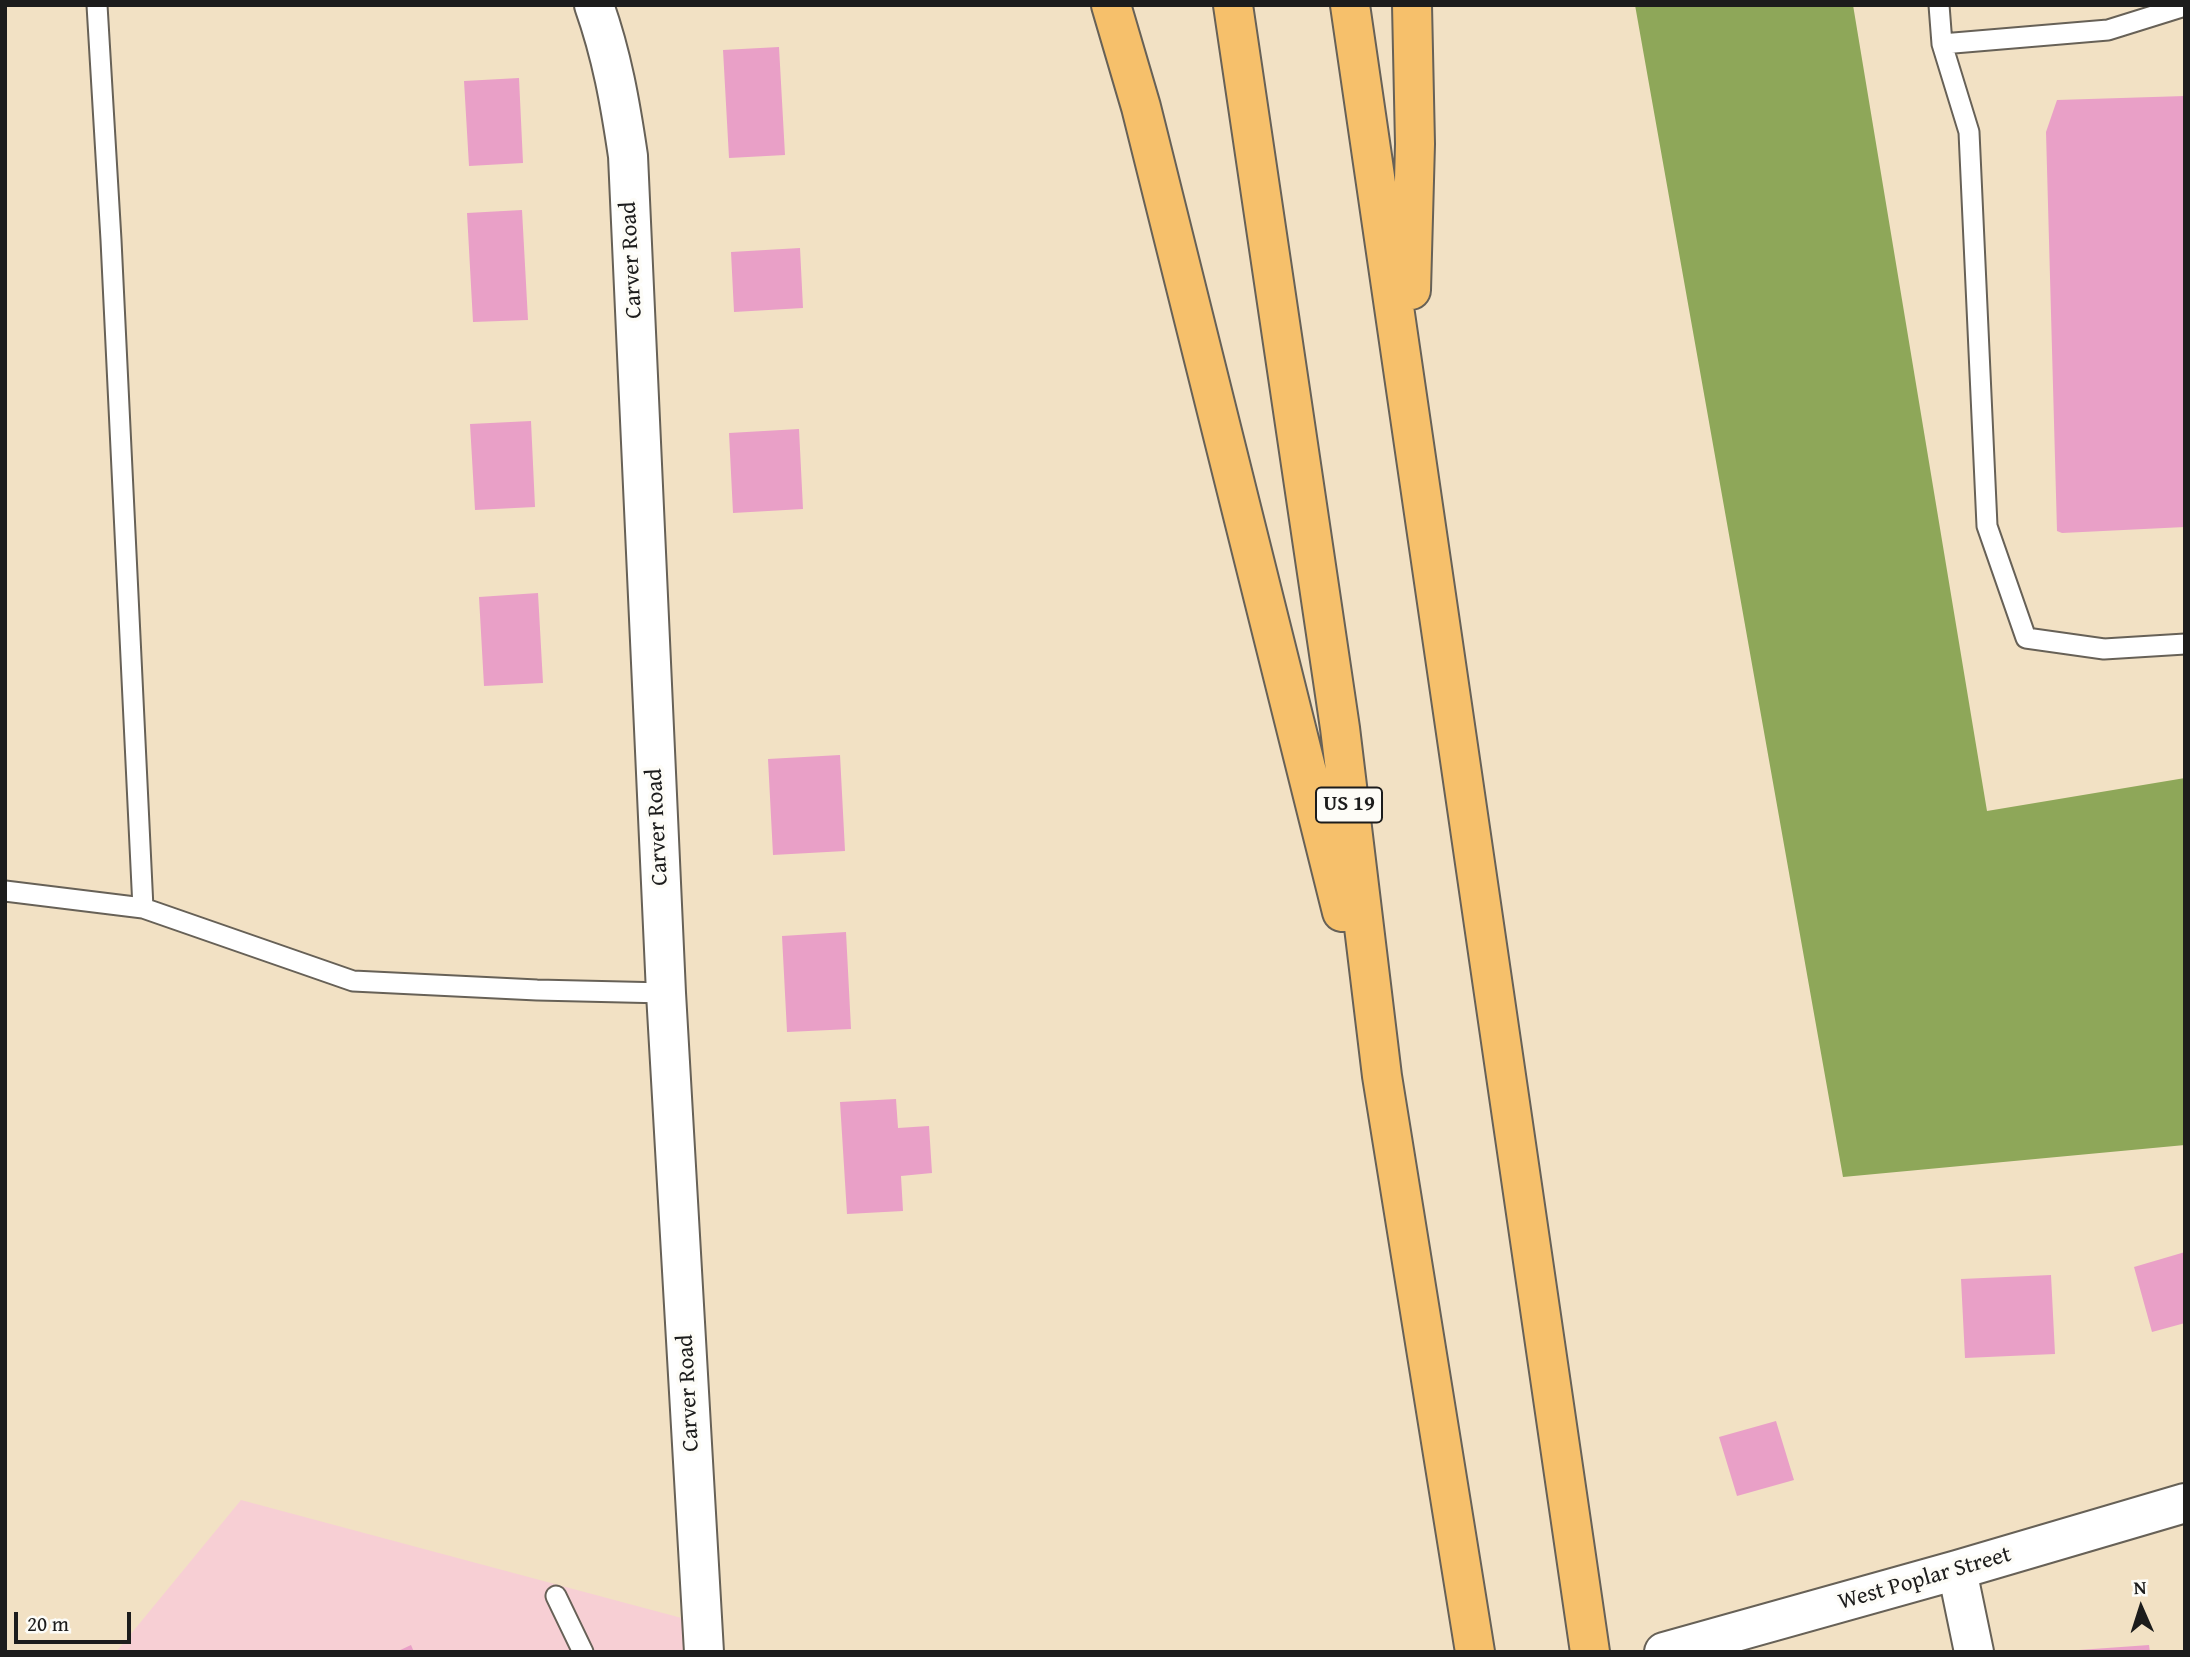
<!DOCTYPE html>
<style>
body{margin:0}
#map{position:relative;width:2190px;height:1657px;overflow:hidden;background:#f2e1c4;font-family:"Gentium Book Plus",serif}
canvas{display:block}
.frame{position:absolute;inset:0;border:7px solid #1c1c1c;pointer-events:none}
.north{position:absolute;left:2106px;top:1573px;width:70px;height:70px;-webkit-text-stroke:5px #fdfcf7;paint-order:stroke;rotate:357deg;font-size:19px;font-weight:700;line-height:28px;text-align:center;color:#1c1c1c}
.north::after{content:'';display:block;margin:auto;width:24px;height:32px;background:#1c1c1c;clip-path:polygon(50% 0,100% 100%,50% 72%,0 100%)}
.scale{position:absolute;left:14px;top:1612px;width:117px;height:32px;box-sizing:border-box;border:4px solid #1c1c1c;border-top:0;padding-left:9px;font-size:21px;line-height:24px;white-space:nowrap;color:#1c1c1c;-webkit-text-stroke:5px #fdfcf7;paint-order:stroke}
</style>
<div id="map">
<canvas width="2190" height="1657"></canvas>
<div class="frame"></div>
<div class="north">N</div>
<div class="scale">20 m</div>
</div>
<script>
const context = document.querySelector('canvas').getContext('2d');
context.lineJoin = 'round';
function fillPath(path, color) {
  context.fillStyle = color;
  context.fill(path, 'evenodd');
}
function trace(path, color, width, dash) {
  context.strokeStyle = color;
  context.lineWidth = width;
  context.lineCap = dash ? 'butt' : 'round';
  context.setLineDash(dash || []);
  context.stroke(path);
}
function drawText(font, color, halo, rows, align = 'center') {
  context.font = font + ' "Gentium Book Plus",serif';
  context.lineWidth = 7;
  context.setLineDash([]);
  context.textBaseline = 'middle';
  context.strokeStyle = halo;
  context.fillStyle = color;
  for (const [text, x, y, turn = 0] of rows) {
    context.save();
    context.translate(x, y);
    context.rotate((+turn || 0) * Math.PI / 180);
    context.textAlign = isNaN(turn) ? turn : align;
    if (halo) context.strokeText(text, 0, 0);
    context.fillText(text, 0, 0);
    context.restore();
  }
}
fillPath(new Path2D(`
 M241,1500L704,1624V1652H116Z`), '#f7cfd4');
fillPath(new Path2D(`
 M1635,5H1853L1987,811L2185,778V1145L1843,1177Z`), '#8ea759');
fillPath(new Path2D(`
 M779,47L785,155L729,158L723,50Z
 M519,78L523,163L469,166L464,81Z
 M2185,96V527L2062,533L2057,531L2046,132L2057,100Z
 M522,210L528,320L473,322L467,213Z
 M800,248L803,308L734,312L731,252Z
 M531,421L535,507L475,510L470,424Z
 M799,429L803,509L733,513L729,433Z
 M538,593L543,683L484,686L479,597Z
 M840,755L845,851L773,855L768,759Z
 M846,932L851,1029L787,1032L782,936Z
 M896,1099L898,1128L929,1126L932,1173L901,1176L903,1211L847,1214L840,1102Z
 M2185,1252V1323L2152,1332L2134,1267Z
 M2051,1275L2055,1354L1965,1358L1961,1279Z
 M1776,1421L1794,1480L1737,1496L1719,1437Z
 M411,1645L414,1652H396Z
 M2149,1645L2150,1652H2079V1650Z`), '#e9a0c7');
const service = new Path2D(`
 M97,5L111,240L143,908
 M1939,5L1942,44L1969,132L1987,526L2026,638L2104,649L2185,644
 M1942,44L2108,30L2185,6
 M5,891L143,908L353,981L537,990L666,993
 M556,1596L583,1652`);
const minor = new Path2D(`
 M594,5C612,56 620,102 628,156L666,993L704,1652
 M1957,1570L1974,1652
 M1664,1652L1957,1570L2185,1503`);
const motorway = new Path2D(`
 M1111,5L1141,107L1342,912
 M1233,5L1340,728L1382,1076L1475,1652
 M1350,5L1590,1652
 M1411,290L1415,144L1412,5`);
trace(service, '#676157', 23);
trace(minor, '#676157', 42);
trace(motorway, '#676157', 42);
trace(service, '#fff', 19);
trace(minor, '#fff', 38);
trace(motorway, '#f6c06b', 38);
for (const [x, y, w] of [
 [1349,805,66]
]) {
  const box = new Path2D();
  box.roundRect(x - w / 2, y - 17.5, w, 35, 5);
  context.fillStyle = '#fdfcf7';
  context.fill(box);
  trace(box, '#1c1c1c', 2);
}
drawText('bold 21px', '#1c1c1c', null, [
 ["US 19",1349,805]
]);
drawText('23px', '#1c1c1c', '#fdfcf7', [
 ["Carver Road",632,260,-93],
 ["Carver Road",658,827,-93],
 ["Carver Road",689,1393,-93],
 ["West Poplar Street",1925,1579,-16]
]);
</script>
